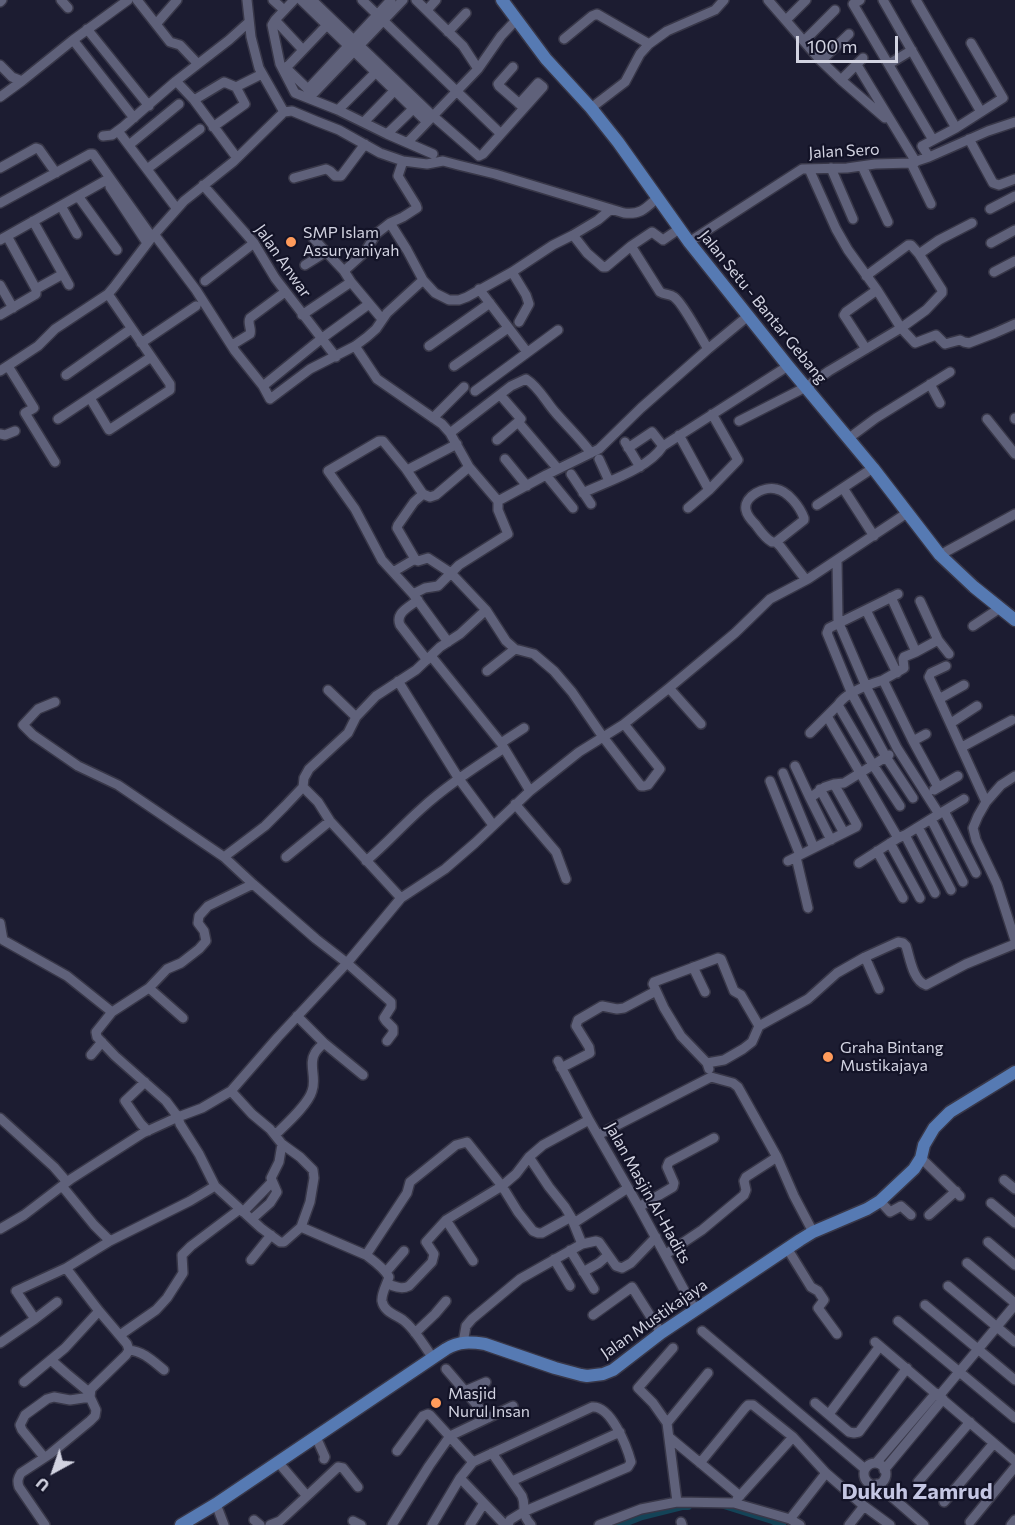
<!DOCTYPE html>
<style>
body{margin:0}
#map{position:relative;width:1015px;height:1525px;overflow:hidden;background:#1c1c31;font-family:Commissioner,sans-serif}
canvas{display:block}
.north{position:absolute;left:24px;top:1441px;width:60px;height:60px;-webkit-text-stroke:4px #131327;paint-order:stroke;rotate:220deg;font-size:16px;font-weight:700;line-height:24px;text-align:center;color:#d2d3e1}
.north::after{content:'';display:block;margin:auto;width:21px;height:27px;background:#d2d3e1;clip-path:polygon(50% 0,100% 100%,50% 72%,0 100%)}
.scale{position:absolute;left:796px;top:36px;width:102px;height:27px;box-sizing:border-box;border:3px solid #d2d3e1;border-top:0;padding-left:8px;font-size:18px;line-height:21px;white-space:nowrap;color:#d2d3e1;-webkit-text-stroke:4px #131327;paint-order:stroke}
</style>
<div id="map">
<canvas width="1015" height="1525"></canvas>
<div class="north">U</div>
<div class="scale">100 m</div>
</div>
<script>
const context = document.querySelector('canvas').getContext('2d');
context.lineJoin = 'round';
function trace(path, color, width, dash) {
  context.strokeStyle = color;
  context.lineWidth = width;
  context.lineCap = dash ? 'butt' : 'round';
  context.setLineDash(dash || []);
  context.stroke(path);
}
function drawText(font, color, halo, rows, align = 'center') {
  context.font = font + ' Commissioner,sans-serif';
  context.lineWidth = 4.5;
  context.setLineDash([]);
  context.textBaseline = 'middle';
  context.strokeStyle = halo;
  context.fillStyle = color;
  for (const [text, x, y, turn = 0] of rows) {
    context.save();
    context.translate(x, y);
    context.rotate((+turn || 0) * Math.PI / 180);
    context.textAlign = isNaN(turn) ? turn : align;
    if (halo) context.strokeText(text, 0, 0);
    context.fillText(text, 0, 0);
    context.restore();
  }
}
trace(new Path2D(`
 M724,1505L772,1520L782,1525
 M619,1525L642,1516L682,1506H688`), '#144357', 8);
const minor = new Path2D(`
 M61,0L68,8
 M137,0L170,42L180,45L198,64
 M247,0L251,37L259,68L284,112
 M273,0L284,10
 M294,0L275,20L272,25L280,64L295,93L338,110L387,134L433,154
 M301,0L427,122
 M312,0L433,116L479,156L483,154L543,87L538,83L519,104
 M362,0L501,134
 M416,0L463,46L478,69
 M768,0L821,61L841,80
 M860,0L853,4L933,140
 M883,0L956,128L922,146L929,157
 M916,0L981,112
 M0,2L2,0
 M427,10L436,0
 M275,20L303,50
 M786,20L806,0
 M157,23L177,0
 M87,29L149,106
 M448,32L466,13
 M564,39L592,16L597,14L649,44
 M73,40L134,118
 M804,41L835,10
 M863,58L841,80L885,118
 M821,61L849,34
 M889,64L912,50
 M0,65L12,77L22,81L73,40L128,0
 M857,65L916,162
 M285,67L312,93
 M513,67L498,84L499,86L523,107
 M286,68L326,26
 M176,81L194,100L237,158
 M236,87L262,74
 M308,89L391,0
 M313,94L403,0
 M0,97L22,81
 M194,100L224,82L236,87L245,104L213,127
 M591,108L625,82L640,54L649,44L667,31L715,10L724,0
 M338,110L375,73
 M364,122L394,91
 M956,128L1003,98L971,43
 M387,134L413,109
 M121,135L177,209
 M103,136L112,135L123,127L176,81L229,40L249,22
 M969,139L993,183L999,185L1015,179
 M408,142L478,69L501,36L517,19
 M129,145L179,104
 M403,161L398,176L416,205L417,208L403,217L390,223L407,250L423,280
 M911,163L931,204
 M862,166L888,222
 M0,168L36,148L39,149L56,173
 M831,168L853,219
 M147,169L200,129
 M809,169L836,229L848,250L877,290L901,328L926,310L942,293V290L919,254L911,245H908L866,276
 M294,178L326,169L330,171L335,176H341L365,144
 M203,185L254,243L275,278L336,357
 M78,196L117,250
 M0,203L90,154H93L110,178L0,240
 M61,206L77,234
 M990,209L1015,196
 M33,221L69,285
 M154,234L196,290L235,351L263,386L270,399L310,369L355,346L367,337L376,329L387,313L423,280L435,293L449,300H459L467,297L512,272L553,245L573,235L598,220L611,209
 M573,235L587,253L603,267H606L631,246L652,232L663,240L679,229
 M313,238L344,271
 M689,242L802,169L847,168L875,164L911,163L929,157L988,131L1015,122
 M147,243L110,187V178L152,237
 M991,243L1015,230
 M631,246L660,292C665,295 670,294 674,297C683,303 701,338 708,349
 M919,254L939,240L972,223
 M305,265L326,252
 M512,272L526,295L529,304L519,322
 M994,272L1015,261
 M205,281L254,243
 M0,285L13,308
 M36,289L63,274
 M479,289L527,352
 M0,315L36,294V289L7,236
 M302,315L351,282
 M382,319L351,282L344,271L365,252L376,234L390,223
 M141,343L196,306
 M232,345L250,334C252,329 247,323 250,318L285,292
 M355,346L377,379L442,424L450,433L469,467L498,501V510L508,534L459,565L438,586L425,588L413,594
 M429,346L490,303
 M866,349L844,315L846,312L877,290
 M8,366L34,408L25,413L55,462
 M454,366L508,328
 M0,371L38,346L55,329L108,294L114,287L152,237L184,201L233,162L284,112L292,111L316,121L339,130L380,153L403,161L427,164L443,161L458,165L495,174L624,213C641,215 646,208 657,198
 M66,375L131,329
 M930,384L940,403
 M263,386L321,339L369,304
 M475,391L558,330
 M502,397L521,419L518,422L558,469
 M90,398L109,430L170,390V384L108,294
 M433,418L464,387
 M1015,418V419
 M58,419L151,357
 M987,419L1015,454
 M739,421L806,387L829,371L901,328L915,343L936,335L945,344L960,340L964,342L969,343L995,333L1015,324
 M450,433L511,386L526,379C539,387 546,402 555,412C567,426 580,438 591,453
 M0,434L5,435L15,431
 M679,435L709,490
 M849,438L876,418L950,372
 M497,440L518,422
 M625,442L640,467
 M628,448L652,432L663,446
 M505,459L527,486
 M599,459L609,481
 M406,469L423,494L430,497L436,495L469,467
 M571,474L591,504
 M546,475L573,508
 M843,488L874,536
 M583,493C608,481 648,469 663,446L788,366
 M498,501L546,475L599,449L641,408L708,349L748,316
 M817,505L873,468
 M688,508L709,490L738,460L712,414
 M776,542L804,520V518C800,507 788,491 776,489C765,486 743,496 746,510C747,516 752,521 756,525C761,532 765,538 772,542H776L780,546L806,580
 M940,555L1015,514
 M415,559L397,528L398,525L414,502L423,494
 M837,560L838,621L866,686L897,748L939,814L905,835L898,838L859,863
 M393,572L415,559L418,561L428,558L451,573L486,610L506,641L515,649L534,654L554,671L572,692L603,737L641,786H644L648,785L660,769L624,724
 M898,594L829,628L827,633L852,694L886,757L913,798
 M891,597L916,652
 M418,600C409,607 395,613 400,625L427,660
 M920,601L938,640L949,654
 M866,610L897,673
 M973,626L1000,608
 M448,642L413,594L382,560L355,509L328,471L379,441H383L406,469H409L457,444
 M431,656L501,743L530,791
 M946,666L931,673L929,677L986,802
 M487,671L515,649
 M883,680L904,668L903,659L904,657L916,652L938,640
 M398,681L459,779L493,825
 M669,688L701,724
 M328,690L356,717
 M939,699L964,685
 M55,702L38,709L23,725L33,735L78,766L118,785L224,857L253,884L316,939L347,963L391,1002V1007L384,1018L386,1021L393,1028V1033L387,1041
 M838,705L873,765L900,806
 M827,716L898,838
 M951,723L977,706
 M810,733L838,705C845,693 870,684 883,680L913,741L926,734
 M913,741L938,787
 M501,743L524,728
 M962,747L1012,720
 M795,766L810,798
 M783,773L814,848
 M1015,776L1001,785L986,802L978,816L973,828L976,840L997,884L1015,940
 M770,781L800,855
 M303,787L318,802L330,821L401,898
 M820,789L844,833
 M934,790L958,776
 M515,804L556,852L566,879
 M944,811L976,873
 M939,814L964,799
 M931,819L963,882
 M918,827L951,890
 M905,835L935,893
 M831,840L810,798L825,787L834,784L844,783L889,755
 M890,843L920,898
 M877,851L903,898
 M224,857L265,826L285,806L303,787L304,778L309,769L348,733L356,717L376,696L416,670L440,647L460,634L486,610
 M286,857L330,821
 M796,857L808,908
 M366,861C385,845 402,826 421,809C446,786 476,767 504,748
 M788,861L856,827L857,825L834,784
 M253,884L208,906L199,916L198,923L204,931L206,941L199,949L181,963L167,969L149,988L112,1012L96,1032L97,1037L115,1056L166,1101L178,1117L180,1124L199,1154L215,1186L261,1228L280,1242H284L301,1227L366,1255C374,1261 384,1268 389,1277C387,1284 381,1294 382,1301C384,1312 396,1315 403,1320C415,1329 424,1346 433,1358
 M0,923L3,940L67,976L112,1012
 M865,957L879,989
 M693,967L705,992
 M149,988L183,1018
 M297,1016L324,1043L363,1075
 M91,1055L102,1042
 M558,1061L589,1120
 M707,1063L724,1060L743,1049L752,1042L759,1026L808,999L837,973L865,957L898,942L903,943L906,946C910,958 913,981 926,985L966,964L1015,944
 M561,1068L590,1053L589,1047L576,1026L578,1020L602,1006L617,1009L624,1008L656,991
 M709,1069L707,1063L681,1036L664,1008L653,984L654,982L718,958L721,959L734,991L741,995L759,1026
 M145,1082L125,1101L141,1124L148,1131
 M231,1091L252,1114L270,1129L282,1144L300,1157L313,1170L314,1178L310,1202L301,1227
 M0,1118L54,1167L67,1182
 M275,1135C285,1125 308,1105 312,1091C317,1078 308,1064 315,1053C317,1049 321,1046 324,1043
 M598,1135L711,1077L733,1083L738,1087L777,1157L794,1196L813,1232
 M921,1158L960,1196
 M1004,1180L1015,1189
 M880,1201L890,1212L901,1206L911,1215
 M991,1203L1015,1223
 M639,1207L673,1187L674,1183L667,1167L669,1162L714,1138
 M243,1212L272,1182
 M929,1215L956,1191
 M252,1219L270,1203L277,1192L271,1178L279,1162L282,1144
 M446,1220L473,1261
 M574,1223L628,1188
 M0,1229L24,1215L71,1179L143,1133L178,1117L202,1108L231,1091L278,1037L347,963L401,898L445,869L475,843L530,791L579,752L624,724L669,688L735,633L770,599L808,579L907,513
 M110,1241L190,1201L215,1186
 M988,1242L1015,1265
 M582,1244L596,1241L599,1242L616,1266L622,1268L631,1263L656,1237
 M787,1248L811,1287L818,1291L824,1300L818,1308L837,1334
 M570,1250L594,1289
 M666,1254L702,1230L744,1195L746,1190L744,1181L746,1177L777,1157
 M366,1255L407,1193L410,1182L415,1178L456,1145L467,1142L502,1186L518,1212L533,1231L538,1233H542L571,1217
 M554,1259L570,1286
 M251,1260L271,1235
 M967,1263L1015,1303
 M386,1272L404,1251
 M583,1272L599,1263L608,1255
 M387,1284C395,1286 401,1290 409,1286L432,1262L434,1254L426,1242L446,1220L502,1186L516,1174L529,1157L543,1145L589,1120L639,1207L695,1310
 M948,1286L1015,1342
 M16,1291L66,1268L110,1241L94,1225L62,1186
 M925,1305L1015,1380
 M593,1315L632,1287L661,1333
 M35,1319L57,1302
 M898,1321L1015,1418
 M702,1331L865,1469
 M415,1333L435,1314L446,1301
 M120,1335L156,1310L167,1298L183,1273L182,1255L191,1246L240,1209
 M875,1342L1015,1461
 M0,1343L35,1319L16,1291
 M463,1343L466,1326L472,1319L520,1279L582,1244L571,1217L565,1207L549,1187L529,1157
 M673,1348L638,1388L653,1403L667,1423L677,1502
 M129,1350C143,1351 154,1362 164,1370
 M51,1360L67,1374L90,1393
 M446,1369L488,1418
 M24,1382L65,1348L99,1311
 M465,1391L486,1382
 M939,1396L1015,1305
 M815,1403L849,1432L854,1433L859,1432L907,1368
 M829,1414L880,1346
 M667,1423L708,1373
 M316,1437L325,1457L324,1459
 M669,1437L740,1496
 M397,1451L423,1416L428,1414L430,1415L473,1462
 M492,1453L522,1496C527,1508 519,1511 531,1525
 M44,1457L22,1430L20,1425L25,1415L47,1399L54,1397L70,1400L90,1397
 M700,1463L745,1408L748,1405H753L793,1437L826,1473L864,1506L890,1525
 M876,1463L936,1393
 M864 1474a11 11 0 1 1 22 0a11 11 0 1 1-22 0Z
 M884,1470L943,1399
 M460,1478L505,1525
 M512,1481L620,1432
 M918,1482L970,1422
 M877,1484L924,1525
 M307,1496L338,1467L343,1468L358,1487
 M737,1499L793,1437
 M944,1502L994,1443
 M216,1504L224,1525
 M790,1519L826,1473
 M254,1520L260,1525
 M353,1521L361,1525
 M681,1522L682,1525
 M970,1522L1015,1467
 M45,1525L19,1487C17,1481 18,1478 21,1473L50,1454L90,1421L95,1416L96,1410L90,1397L91,1389L126,1355L129,1350L127,1344L99,1311L66,1268
 M270,1525L280,1521L307,1496L278,1462
 M392,1525L429,1466L450,1436L513,1406
 M432,1525L460,1478L473,1462L592,1407C611,1405 627,1447 631,1462L628,1467L523,1512L510,1520L508,1525
 M470,1525L484,1503
 M599,1525L641,1509L677,1502L734,1503L790,1519L800,1525
 M849,1525L864,1506
 M1011,1525L1015,1520`);
const major = new Path2D(`
 M502,0L546,59L591,108L618,142L689,242L788,366L873,468L940,555L974,587L1015,620
 M181,1525L216,1504L446,1349C459,1341 471,1342 485,1344L555,1368L581,1375L587,1376L603,1374L613,1370L661,1333L800,1240L813,1232L867,1209L880,1201L914,1169L921,1158L924,1145L934,1128L950,1112L1015,1072`);
trace(minor, '#383748', 12);
trace(major, '#383748', 15);
trace(minor, '#5f617a', 9);
trace(major, '#567ab3', 12);
for (const [x, y, r, color] of [
 [291,242,6,"#ff9b5b"],
 [828,1057,6,"#ff9b5b"],
 [436,1403,6,"#ff9b5b"]
]) {
  const dot = new Path2D();
  dot.arc(x, y, r, 0, 2 * Math.PI);
  context.fillStyle = color;
  context.fill(dot);
  trace(dot, '#131327', 2);
}
drawText('16px', '#d2d3e1', '#131327', [
 ["Jalan Sero",844,151,-3],
 ["Jalan Anwar",283,261,55],
 ["Jalan Setu - Bantar Gebang",763,307,51],
 ["Jalan Masjin Al-Hadits",648,1193,61],
 ["Jalan Mustikajaya",654,1319,-35]
]);
drawText('16px', '#d2d3e1', '#131327', [
 ["SMP Islam",303,233],
 ["Assuryaniyah",303,251],
 ["Graha Bintang",840,1048],
 ["Mustikajaya",840,1066],
 ["Masjid",448,1394],
 ["Nurul Insan",448,1412]
], 'left');
drawText('bold 22px', '#c4c6e3', '#131327', [
 ["Dukuh Zamrud",917,1492]
]);
</script>
